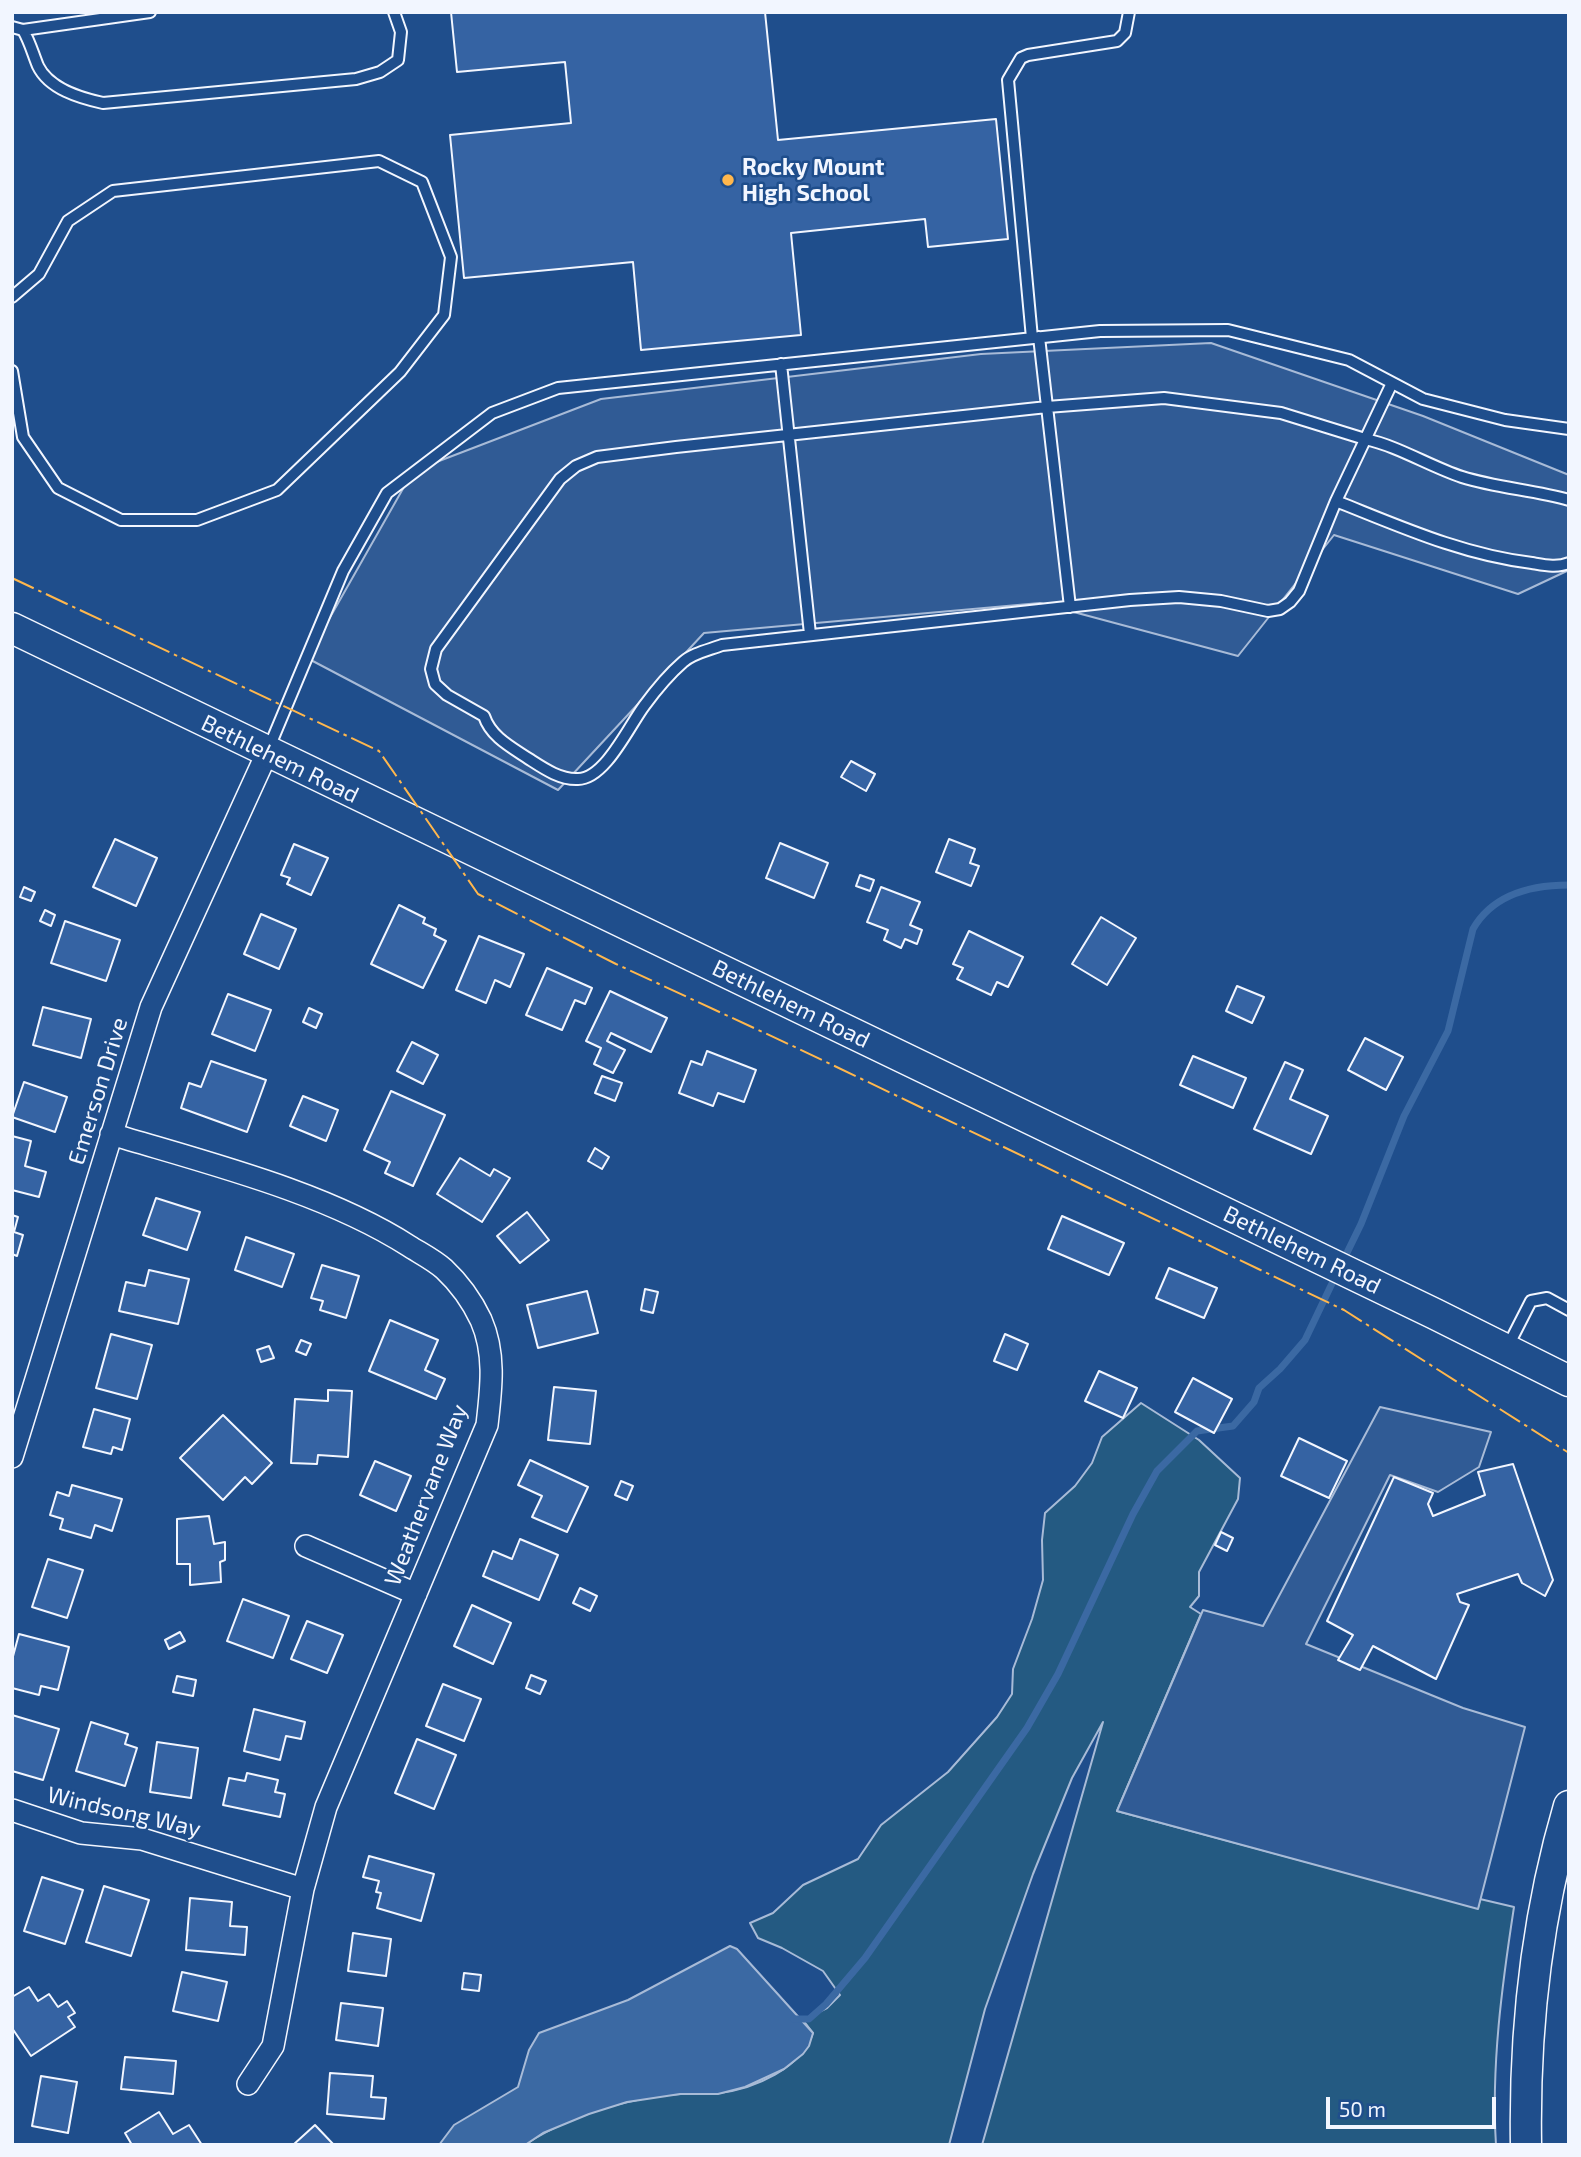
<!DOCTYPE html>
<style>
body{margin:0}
#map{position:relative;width:1581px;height:2157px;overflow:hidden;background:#1f4e8c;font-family:"Exo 2",sans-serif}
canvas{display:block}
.frame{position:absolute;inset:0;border:14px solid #f2f6ff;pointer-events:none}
.scale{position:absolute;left:1326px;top:2097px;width:170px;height:32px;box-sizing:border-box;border:4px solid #f2f6ff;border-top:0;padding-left:9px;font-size:21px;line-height:24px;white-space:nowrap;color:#f2f6ff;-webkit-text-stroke:5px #1f4e8c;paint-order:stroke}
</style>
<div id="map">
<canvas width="1581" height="2157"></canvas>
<div class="frame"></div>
<div class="scale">50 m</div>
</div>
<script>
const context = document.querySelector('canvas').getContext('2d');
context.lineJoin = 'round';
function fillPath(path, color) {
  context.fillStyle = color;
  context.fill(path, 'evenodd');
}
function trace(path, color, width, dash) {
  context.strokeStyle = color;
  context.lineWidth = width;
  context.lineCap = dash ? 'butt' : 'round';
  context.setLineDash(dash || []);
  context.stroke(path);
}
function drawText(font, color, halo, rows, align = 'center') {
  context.font = font + ' "Exo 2",sans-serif';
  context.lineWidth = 5;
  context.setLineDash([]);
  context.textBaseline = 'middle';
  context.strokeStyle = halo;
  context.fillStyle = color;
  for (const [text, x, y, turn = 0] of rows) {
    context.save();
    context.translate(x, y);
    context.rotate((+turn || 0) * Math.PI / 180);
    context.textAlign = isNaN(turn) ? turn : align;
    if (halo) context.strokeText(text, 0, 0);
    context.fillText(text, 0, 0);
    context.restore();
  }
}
const green = new Path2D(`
 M1141,1403L1199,1440L1240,1478L1238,1499L1199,1572V1596L1190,1607L1201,1614L1117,1811L1478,1908L1480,1899L1514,1907C1502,1985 1491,2066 1496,2145H982L1103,1722L1072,1778L1033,1874L985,2009L949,2145H525C549,2127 599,2108 628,2102C645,2098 664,2095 681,2094C693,2093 706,2095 719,2093C754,2089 802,2068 813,2033L803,2020L827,2008L840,1995L823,1971L782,1948L758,1938L750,1923L773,1913L803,1885L858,1859L881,1825L948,1772L997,1717L1012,1694L1013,1669L1032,1619L1043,1580L1042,1540L1045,1513L1075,1486L1092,1463L1102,1437Z`);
fillPath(green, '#245a82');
trace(green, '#a8bbd7', 2);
const parking = new Path2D(`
 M1211,343L1423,416L1569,475V570L1518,594L1334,535L1238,656L1040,603L704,633L558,790L307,658L413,471L601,399L981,354Z
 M1380,1407L1491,1432L1479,1467L1438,1492L1390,1475L1306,1644L1463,1708L1525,1727L1478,1909L1117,1811L1203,1610L1263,1626Z`);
fillPath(parking, '#305b95');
trace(parking, '#a8bbd7', 2);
const water = new Path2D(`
 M730,1946L737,1949L813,2033L809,2046L803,2054L784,2069L745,2087L718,2094H680L627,2102L589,2114L543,2133L525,2145H439L454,2125L518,2087L529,2050L539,2033L628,2000Z`);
fillPath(water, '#3b69a3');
trace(water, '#a8bbd7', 2);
trace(new Path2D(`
 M1342,1263L1361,1224L1404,1116L1448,1031L1473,929C1493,894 1531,885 1569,885
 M794,2019H809L826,2004L865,1958L1027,1728L1058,1674L1133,1514L1157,1471L1197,1431L1233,1426L1254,1402L1259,1388L1280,1369L1305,1340L1337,1273`), '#3b69a3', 7);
const building = new Path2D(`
 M451,12H765L778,140L996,119L1008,239L928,247L925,219L791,233L801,335L641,350L633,262L464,278L450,135L571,123L565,62L457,72Z
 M851,761L875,774L866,791L841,777Z
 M115,839L157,858L136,906L93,887Z
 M949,839L975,849L970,863L979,866L971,886L936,872Z
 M780,843L828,863L814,898L766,878Z
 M294,844L328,858L311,895L287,884L290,878L281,875Z
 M860,875L874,880L870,891L856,886Z
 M24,887L35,892L31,901L20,897Z
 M881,887L920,902L910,925L922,930L917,944L905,939L901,948L884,940L888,930L867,922Z
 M399,905L425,918L423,923L436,929L434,935L446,941L423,988L371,964Z
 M45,910L55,915L51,926L40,921Z
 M261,914L296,929L279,969L244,954Z
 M1101,917L1136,938L1107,985L1072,964Z
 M65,921L120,940L106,981L51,963Z
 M969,931L1023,957L1008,987L997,982L991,995L957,979L963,968L953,964Z
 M479,936L524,954L510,987L495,980L486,1003L456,990Z
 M547,968L592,988L585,1004L575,1000L562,1030L526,1015Z
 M1237,986L1264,997L1252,1023L1226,1011Z
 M610,991L667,1018L651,1052L611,1033L607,1041L625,1050L613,1073L594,1064L601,1048L586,1041Z
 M228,994L271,1010L255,1051L212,1034Z
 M43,1007L91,1019L81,1058L33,1045Z
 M309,1008L322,1014L316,1028L303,1022Z
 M1365,1038L1403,1057L1386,1090L1348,1070Z
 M412,1042L438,1055L423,1084L397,1071Z
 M707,1051L756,1070L744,1102L718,1093L713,1106L679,1093L691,1061L702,1065Z
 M1193,1056L1246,1078L1233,1108L1180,1085Z
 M211,1061L266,1080L247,1132L181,1108L189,1083L201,1087Z
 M1285,1062L1303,1070L1290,1099L1328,1116L1311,1154L1254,1129Z
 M602,1076L622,1083L615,1101L595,1093Z
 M24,1082L67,1097L55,1132L12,1117Z
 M391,1091L445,1115L413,1186L385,1173L390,1162L364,1150Z
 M303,1096L338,1110L326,1141L290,1126Z
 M12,1136L31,1141L25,1166L46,1172L39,1197L12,1190Z
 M595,1148L609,1157L602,1169L588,1161Z
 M460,1158L490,1176L494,1169L510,1178L482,1222L437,1194Z
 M156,1198L200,1212L187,1250L143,1235Z
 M527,1212L549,1240L520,1263L497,1236Z
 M12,1215L18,1217L14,1232L23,1235L17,1256L12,1254Z
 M1062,1216L1124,1243L1109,1275L1048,1249Z
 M246,1237L294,1254L282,1287L235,1270Z
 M322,1265L359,1276L346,1318L320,1310L323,1301L311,1298Z
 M1169,1268L1217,1288L1204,1318L1156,1298Z
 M149,1270L189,1279L178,1324L119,1311L126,1282L145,1286Z
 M645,1289L658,1292L653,1313L641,1310Z
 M587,1291L598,1333L538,1348L527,1305Z
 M390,1320L438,1340L425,1370L445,1379L436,1399L369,1371Z
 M111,1334L152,1345L137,1399L96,1388Z
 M1005,1334L1028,1344L1017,1370L994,1361Z
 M301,1340L311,1344L306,1355L296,1351Z
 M269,1346L274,1358L261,1362L257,1350Z
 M1099,1371L1137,1388L1123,1418L1085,1401Z
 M1193,1378L1232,1399L1214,1433L1175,1412Z
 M554,1387L596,1391L590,1444L548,1440Z
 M328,1390L352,1391L348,1457L318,1455L317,1464L291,1463L295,1399L328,1401Z
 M94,1409L130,1419L122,1450L113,1447L111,1454L83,1447Z
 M223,1415L272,1463L252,1484L245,1477L223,1500L180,1458Z
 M1299,1438L1347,1461L1329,1498L1281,1476Z
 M530,1460L588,1487L567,1532L532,1517L542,1496L518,1485Z
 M375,1461L411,1476L396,1511L360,1495Z
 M1513,1464L1553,1580L1545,1596L1522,1583L1518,1574L1457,1594L1460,1602L1469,1605L1436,1679L1373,1646L1360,1670L1338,1660L1353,1635L1327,1621L1394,1477L1433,1493L1428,1504L1433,1516L1485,1495L1478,1472Z
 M621,1481L633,1486L627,1500L615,1495Z
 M72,1485L122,1499L112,1531L95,1525L91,1538L60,1529L63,1519L50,1515L57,1492L69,1496Z
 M209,1516L214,1544L225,1542V1560L220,1562L221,1582L190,1585V1564H177V1519Z
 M1221,1532L1233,1538L1227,1551L1215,1545Z
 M520,1539L558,1555L539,1600L483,1576L493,1551L512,1559Z
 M48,1559L83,1570L67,1618L32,1607Z
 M580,1588L597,1596L590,1611L573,1603Z
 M243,1599L289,1616L273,1658L227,1641Z
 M472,1605L511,1623L493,1664L454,1646Z
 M307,1621L343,1635L327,1673L291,1659Z
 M180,1632L185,1641L169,1649L165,1640Z
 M19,1634L69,1647L58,1690L41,1686L39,1695L12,1688V1660Z
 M531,1675L546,1681L540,1694L526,1688Z
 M177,1676L196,1680L193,1696L173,1692Z
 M443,1684L481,1699L464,1741L426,1726Z
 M254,1709L305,1722L301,1739L286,1736L280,1760L244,1751Z
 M12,1715L59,1729L43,1780L12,1771Z
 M91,1722L128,1734L125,1744L137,1748L125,1786L76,1771Z
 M417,1739L456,1755L434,1809L395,1793Z
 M157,1742L198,1748L191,1798L150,1792Z
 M247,1773L278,1780L275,1792L285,1794L280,1817L223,1805L229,1778L245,1781Z
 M369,1856L434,1874L421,1921L377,1908L381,1893L376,1892L379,1881L363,1877Z
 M42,1877L83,1890L65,1944L24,1931Z
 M104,1886L149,1900L131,1956L86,1942Z
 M190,1898L232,1902L230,1926L247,1927L245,1955L186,1950Z
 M353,1933L391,1939L386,1976L348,1971Z
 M182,1972L227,1982L218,2021L173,2011Z
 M464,1973L481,1975L479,1991L462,1989Z
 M29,1987L38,2001L49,1994L58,2007L67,2001L75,2013L68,2017L75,2027L31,2056L12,2028V1997Z
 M341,2003L383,2008L378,2046L336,2040Z
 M125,2057L176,2061L173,2094L121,2089Z
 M330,2073L373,2076L371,2097L386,2098L384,2119L327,2114Z
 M41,2076L77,2082L68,2133L32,2126Z
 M159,2112L173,2134L189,2125L202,2145H132L125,2133Z
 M315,2125L334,2145H293Z`);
fillPath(building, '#3563a3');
trace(building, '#f2f6ff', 2);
const lane = new Path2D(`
 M12,27L23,30L150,12
 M23,30C30,42 33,54 38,66C49,89 80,98 103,103L356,79L380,72L398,60L401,32L394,12
 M12,297L39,274L68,221L113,191L379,161L422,182L451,257L444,315L400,372L277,490L197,520H121L58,488L23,437L12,371
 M1039,337L1070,607
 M1032,338L1008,80L1021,58L1028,55L1117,41L1125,33L1129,12
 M781,364L810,634
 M1392,383L1336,501L1299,591L1290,602L1280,609L1268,611L1221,601L1179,597L1130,600L722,645C709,650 693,653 683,662C668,675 655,691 644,706C629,726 605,779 578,779C560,780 543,768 529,759C511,747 491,737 484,716L447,695L435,684L431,669L436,649L560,479L576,466L597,457L676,447L1047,407L1164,398L1281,413L1365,439C1398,446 1429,466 1462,477C1497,488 1534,490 1569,500
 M1336,501C1399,526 1463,555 1532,563C1544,565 1557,568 1569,563
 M268,750L343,571L387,493L492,413L558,388L1100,331L1228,330L1349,360L1423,399L1505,420L1569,429
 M1508,1346L1531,1301L1547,1298L1569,1310`);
const street = new Path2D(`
 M111,1134C207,1163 325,1192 409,1246C420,1253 434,1260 444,1269C459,1283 472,1301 481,1320C496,1354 491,1390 487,1425L326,1807L303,1889L273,2046L248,2084
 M12,1457L151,1007L267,753
 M306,1546L416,1594
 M12,1810L81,1833L142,1839L303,1889`);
const secondary = new Path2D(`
 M12,628L1435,1314L1569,1381
 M1526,2145C1524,2028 1536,1918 1569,1806`);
trace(lane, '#f2f6ff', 14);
trace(street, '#f2f6ff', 24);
trace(secondary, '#f2f6ff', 33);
trace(lane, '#1f4e8c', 10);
trace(street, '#1f4e8c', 21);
trace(secondary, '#1f4e8c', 30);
trace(new Path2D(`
 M12,578L379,751L478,894L616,964L797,1048L1344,1310L1569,1453`), '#ffb74d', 2, [24, 5, 3.5, 5]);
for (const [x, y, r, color] of [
 [728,180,7,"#ffb74d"]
]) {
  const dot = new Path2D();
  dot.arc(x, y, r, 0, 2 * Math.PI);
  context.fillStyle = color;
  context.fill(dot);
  trace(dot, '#1f4e8c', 2.5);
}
drawText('bold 23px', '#f2f6ff', '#1f4e8c', [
 ["Rocky Mount",742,167],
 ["High School",742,193]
], 'left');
drawText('23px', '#f2f6ff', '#1f4e8c', [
 ["Bethlehem Road",280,759,26],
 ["Bethlehem Road",791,1004,26],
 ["Emerson Drive",98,1091,-73],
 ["Bethlehem Road",1302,1250,26],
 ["Weathervane Way",426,1495,-69],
 ["Windsong Way",124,1812,13]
]);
</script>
